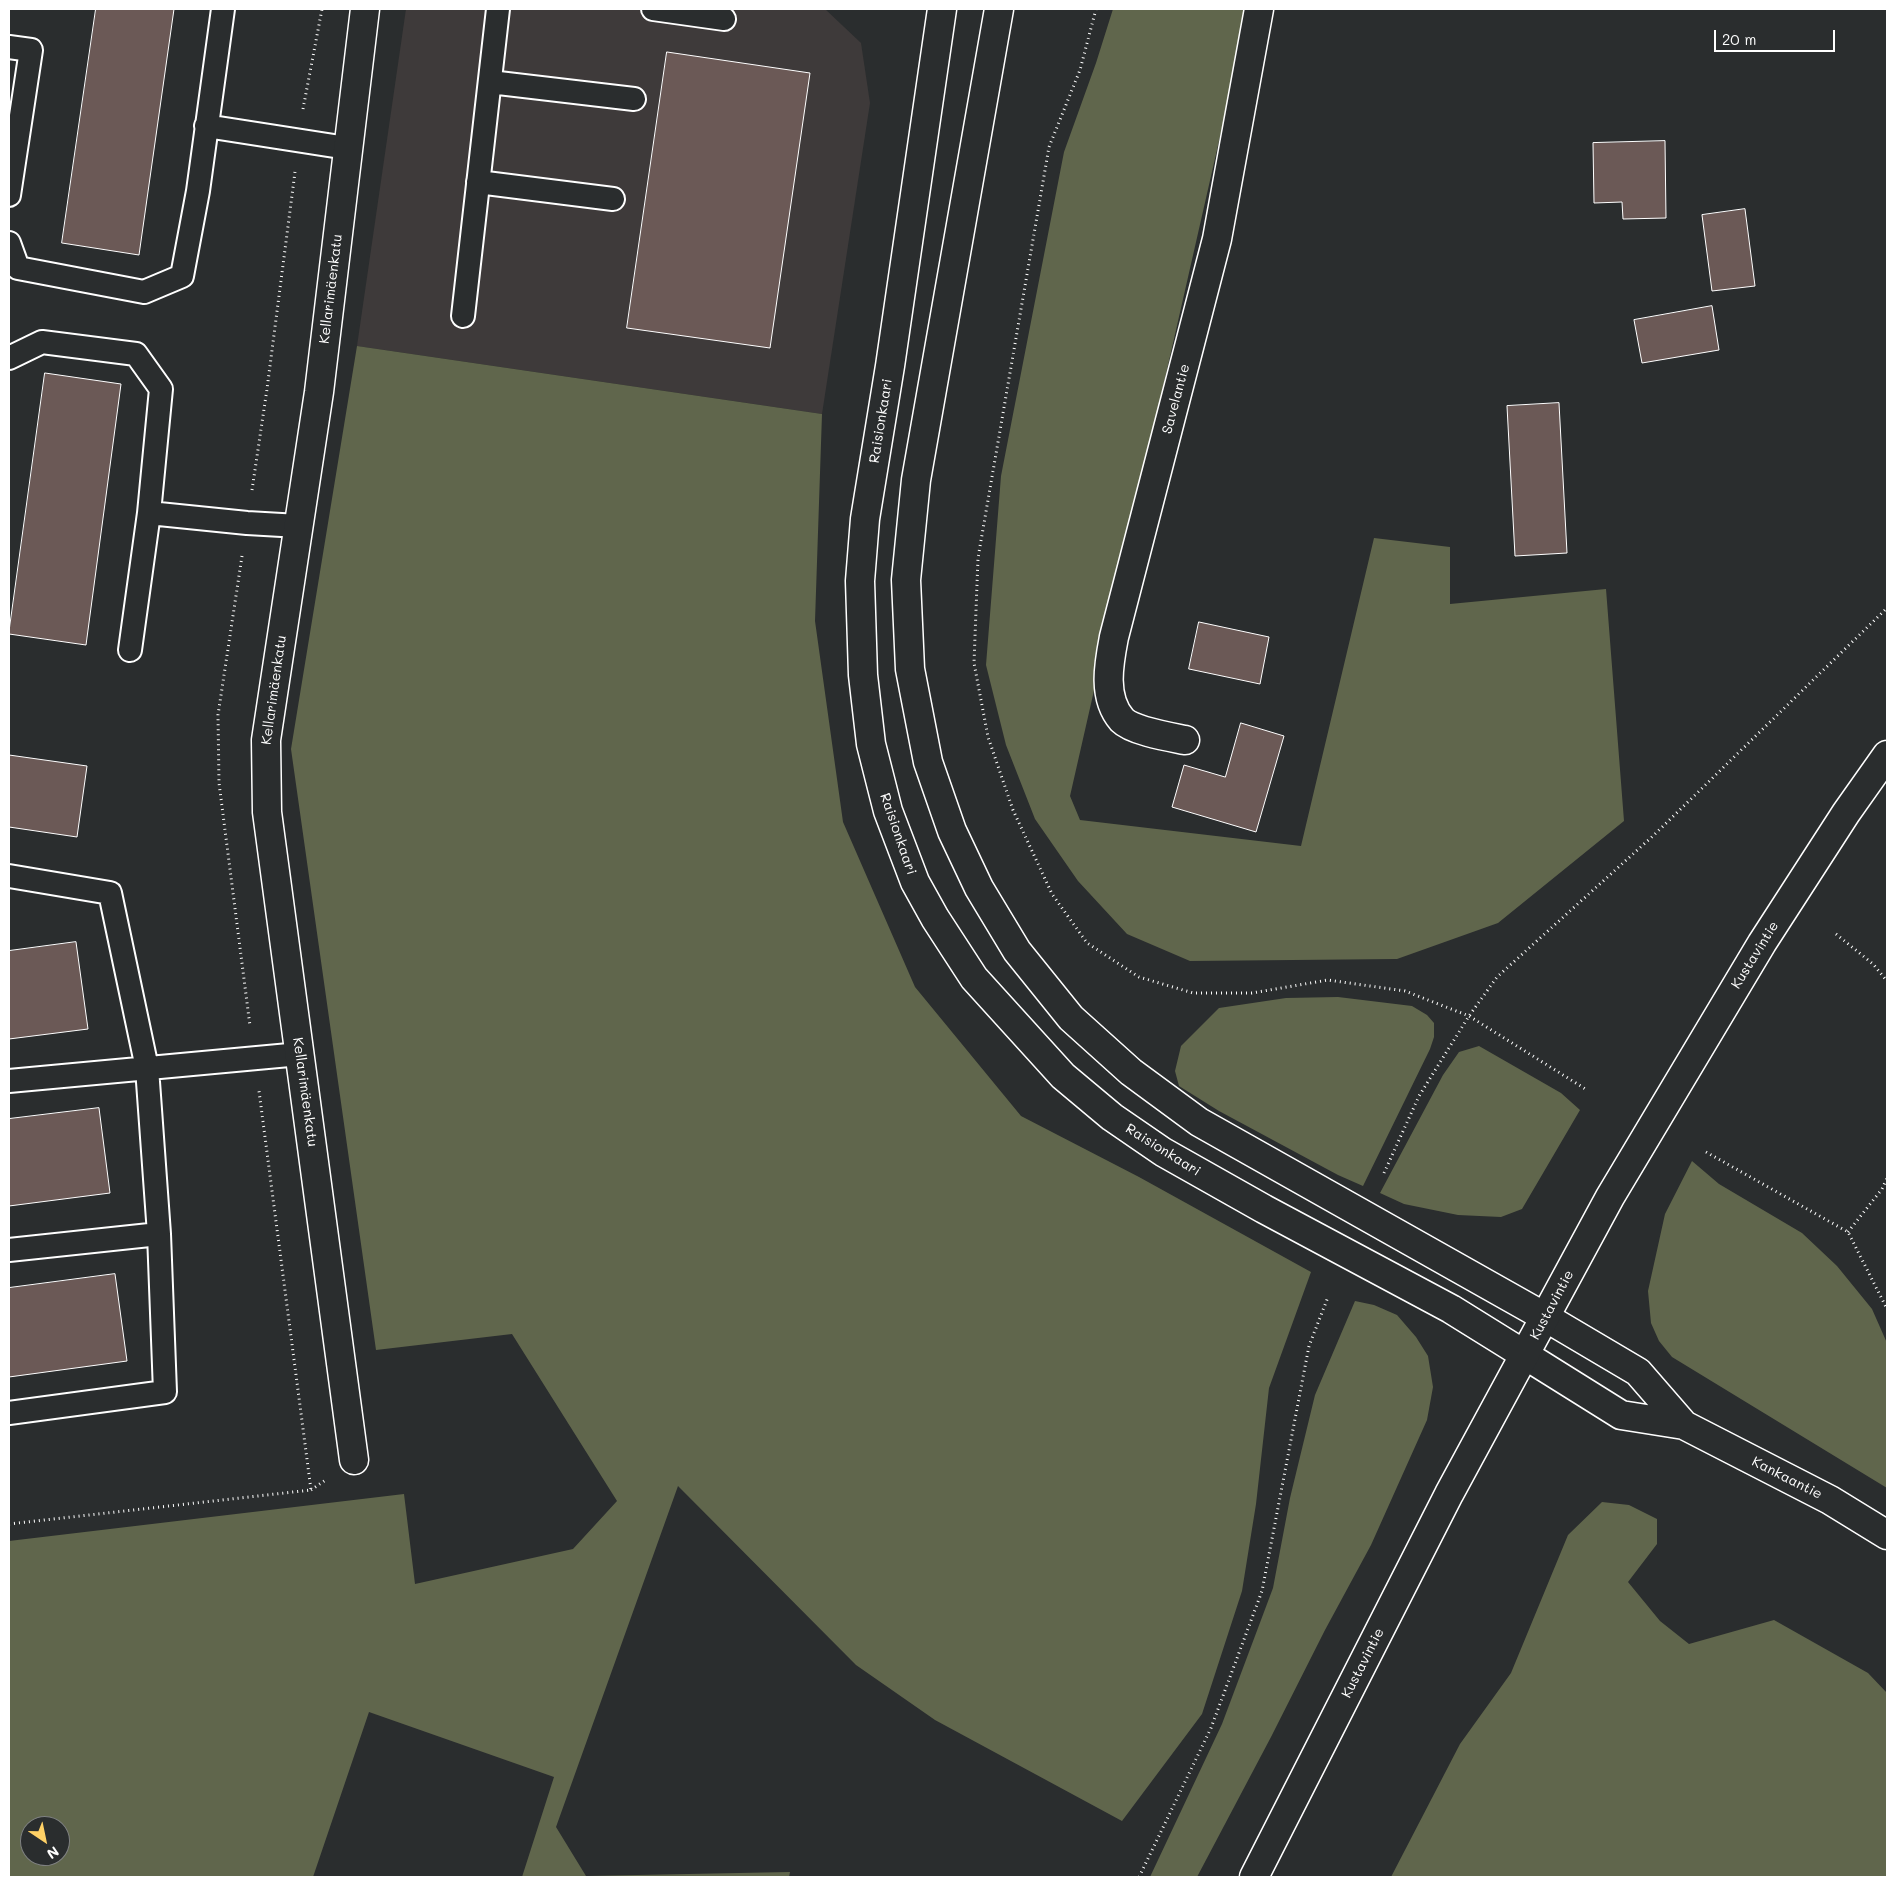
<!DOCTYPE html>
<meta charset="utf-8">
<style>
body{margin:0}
#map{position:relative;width:1896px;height:1886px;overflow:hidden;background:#2a2d2e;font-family:Mali,sans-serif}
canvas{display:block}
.frame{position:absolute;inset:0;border:10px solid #fff;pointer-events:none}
.north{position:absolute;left:20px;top:1816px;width:50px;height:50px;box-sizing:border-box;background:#2a2d2e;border:1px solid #7f8182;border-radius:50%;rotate:146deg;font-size:14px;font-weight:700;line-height:20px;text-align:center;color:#fff}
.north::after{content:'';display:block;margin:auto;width:18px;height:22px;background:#ffd166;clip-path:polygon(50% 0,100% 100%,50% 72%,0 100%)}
.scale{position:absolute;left:1714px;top:30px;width:121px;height:22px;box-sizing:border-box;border:2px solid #fff;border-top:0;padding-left:6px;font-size:15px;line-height:18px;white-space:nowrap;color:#fff;-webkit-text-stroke:4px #2a2d2e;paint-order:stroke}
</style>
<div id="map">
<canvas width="1896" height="1886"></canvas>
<div class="frame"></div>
<div class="north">N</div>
<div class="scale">20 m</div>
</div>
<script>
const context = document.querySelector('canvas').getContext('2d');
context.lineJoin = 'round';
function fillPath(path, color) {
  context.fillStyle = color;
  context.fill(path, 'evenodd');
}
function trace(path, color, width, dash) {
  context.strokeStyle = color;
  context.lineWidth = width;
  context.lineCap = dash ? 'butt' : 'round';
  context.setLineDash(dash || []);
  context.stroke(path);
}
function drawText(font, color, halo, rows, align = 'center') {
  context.font = font + ' Mali,sans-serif';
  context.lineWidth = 4;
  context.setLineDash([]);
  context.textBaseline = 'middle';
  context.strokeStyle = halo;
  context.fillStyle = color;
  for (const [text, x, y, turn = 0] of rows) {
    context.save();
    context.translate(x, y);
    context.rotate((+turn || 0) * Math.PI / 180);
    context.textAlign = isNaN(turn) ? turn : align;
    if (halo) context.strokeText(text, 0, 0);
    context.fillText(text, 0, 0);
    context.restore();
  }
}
fillPath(new Path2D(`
 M406,9H825L861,43L870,103L822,414L357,346Z`), '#3e3a3a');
fillPath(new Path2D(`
 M1113,9H1249L1070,796L1080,820L1301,846L1374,538L1450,547V604L1606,589L1624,821L1498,923L1397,959L1190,961L1127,934L1078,881L1035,819L1006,745L986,665L1001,476L1064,152L1096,63Z
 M357,346L822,414L815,621L843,822L915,987L1021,1116L1139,1177L1311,1272L1269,1388L1256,1504L1242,1591L1202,1714L1122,1821L935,1720L856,1665L678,1486L556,1827L586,1876L790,1872L789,1877H522L554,1777L369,1712L313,1877H9V1541L404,1494L415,1584L573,1549L617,1501L512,1334L376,1350L291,749ZM30,1826H60V1856H30Z
 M1338,997L1412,1006L1427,1015L1434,1023V1037L1430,1049L1363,1186L1338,1175L1219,1111L1179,1086L1175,1071L1181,1046L1219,1008L1286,998Z
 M1479,1046L1561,1093L1580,1110L1522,1209L1501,1217L1458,1215L1404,1204L1380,1193L1443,1075L1459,1052Z
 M1692,1161L1719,1184L1802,1233L1837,1266L1872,1309L1887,1343V1488L1672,1357L1659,1341L1651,1323L1648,1291L1665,1214Z
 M1355,1301L1374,1305L1397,1315L1416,1337L1428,1356L1433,1387L1427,1420L1371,1545L1325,1630L1271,1737L1197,1877H1150L1222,1724L1273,1588L1290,1498L1315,1395Z
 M1602,1502L1629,1505L1657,1519V1544L1628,1582L1660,1621L1689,1644L1774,1620L1868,1673L1887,1693V1877H1391L1460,1744L1511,1673L1568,1535Z`), '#60664c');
const building = new Path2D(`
 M96,9H174L139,255L62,243Z
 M667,52L810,73L770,348L627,328Z
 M1665,141L1666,218L1623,219L1622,202L1594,203L1593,143Z
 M1745,209L1755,286L1712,291L1702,215Z
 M1712,306L1719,350L1642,363L1634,320Z
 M45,373L121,384L86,645L9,634Z
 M1559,403L1567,553L1515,556L1507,406Z
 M1199,622L1269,637L1260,684L1189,669Z
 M1241,723L1284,736L1256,832L1172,807L1184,765L1225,777Z
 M9,755L87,766L77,837L9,827Z
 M76,942L88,1029L9,1039V951Z
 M99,1108L110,1193L9,1206V1119Z
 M115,1274L127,1361L9,1377V1288Z`);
fillPath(building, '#6b5956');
trace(building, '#fff', 1);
const lane = new Path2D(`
 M653,9L724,19
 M9,47L31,50L9,195
 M490,82L634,99
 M206,126L347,148
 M478,182L613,199
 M9,243L18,268L144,292L182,276L198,191L223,9
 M463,316L498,9
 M9,358L42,342L136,354L161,389L149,513
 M130,650L149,513L247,523L299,526
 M9,876L110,893L147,1068L159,1234L165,1392L9,1413
 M9,1081L300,1054
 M9,1250L159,1234`);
const street = new Path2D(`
 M1185,740C1170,737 1133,731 1122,720C1102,697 1109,663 1114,637L1217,239L1259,9
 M1545,1317L1638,1372L1684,1425
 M1525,1355L1621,1415L1684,1425L1830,1500L1887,1535
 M354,1460L267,812L266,740L319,392L365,9`);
const secondary = new Path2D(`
 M942,9L890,366L865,519L860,581L863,675L871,744L888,811L915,882L935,918L974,978L1063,1076L1112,1117L1163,1152L1264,1209L1451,1309L1525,1355
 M999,9L916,480L906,580L910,669L928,762L952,831L979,888L1017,951L1071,1018L1131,1072L1199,1122L1545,1317
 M1254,1877L1449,1494L1610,1197L1762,943L1846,813L1887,755`);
trace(lane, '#fff', 26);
trace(street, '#fff', 31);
trace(secondary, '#fff', 31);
trace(new Path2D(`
 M1096,9L1080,70L1049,147L978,558L974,663L988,737L1013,810L1052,894L1087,943L1139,977L1193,993H1252L1328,980L1405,991L1469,1016L1587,1090
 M303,109L322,9
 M252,490L267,389L295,172
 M242,556L218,715L219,783L250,1026
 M1836,934L1873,964L1887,981
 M1706,1152L1848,1232L1887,1309
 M1384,1173L1419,1096L1469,1016L1497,977L1654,835L1887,608
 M1848,1232L1882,1189L1887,1178
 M311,1490L327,1479
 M9,1524L311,1490L259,1091
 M1139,1877L1211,1728L1262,1591L1309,1346L1328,1297`), '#fff', 3, [1, 4]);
trace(lane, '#2a2d2e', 22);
trace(street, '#2a2d2e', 28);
trace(secondary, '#2a2d2e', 28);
drawText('14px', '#fff', '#2a2d2e', [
 ["Kellarimäenkatu",331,289,-83],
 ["Savelantie",1176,399,-75],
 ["Raisionkaari",881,421,-81],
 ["Kellarimäenkatu",274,690,-82],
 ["Raisionkaari",898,834,71],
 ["Kustavintie",1755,955,-58],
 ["Kellarimäenkatu",305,1092,82],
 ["Raisionkaari",1163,1150,32],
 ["Kustavintie",1552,1305,-62],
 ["Kankaantie",1787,1478,27],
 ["Kustavintie",1363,1663,-63]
]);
</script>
